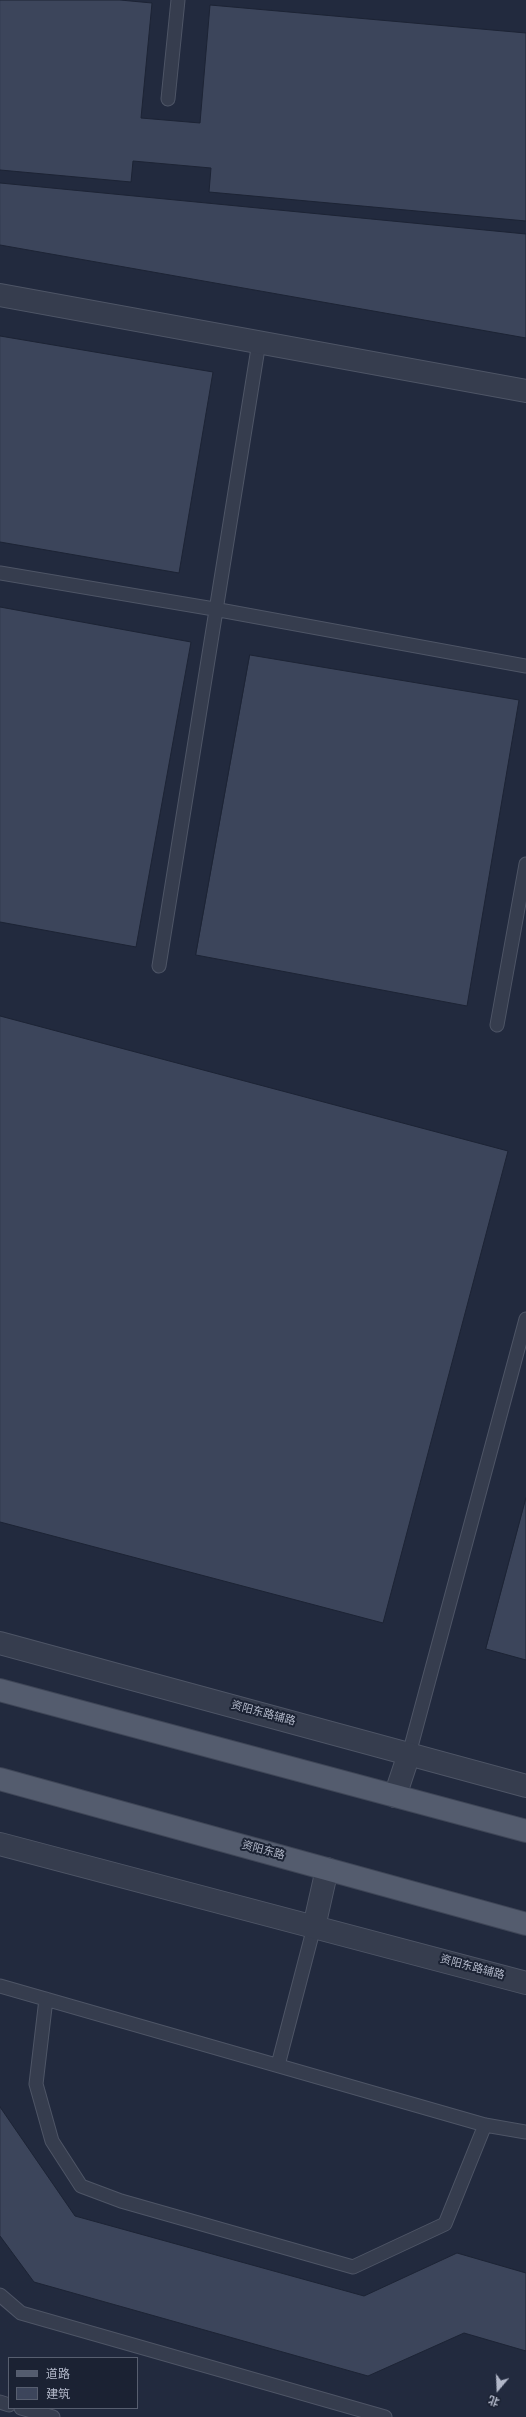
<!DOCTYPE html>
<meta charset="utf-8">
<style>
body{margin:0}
#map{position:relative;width:526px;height:2417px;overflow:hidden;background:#222a3e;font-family:"Source Sans 3","Noto Sans SC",sans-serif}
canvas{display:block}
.legend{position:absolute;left:8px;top:2357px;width:130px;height:52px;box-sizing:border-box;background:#1b2233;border:1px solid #575e6f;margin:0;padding:5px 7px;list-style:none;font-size:12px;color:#b2b8c9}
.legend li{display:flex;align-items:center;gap:8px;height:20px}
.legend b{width:20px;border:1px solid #575e6f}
.north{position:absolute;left:478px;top:2369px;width:40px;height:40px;-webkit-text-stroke:3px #1b2233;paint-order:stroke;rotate:199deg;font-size:11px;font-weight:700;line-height:16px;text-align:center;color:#b2b8c9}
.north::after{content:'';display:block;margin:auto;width:14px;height:18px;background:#b2b8c9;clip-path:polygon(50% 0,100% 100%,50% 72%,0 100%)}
</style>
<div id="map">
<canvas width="526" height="2417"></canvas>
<ul class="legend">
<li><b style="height:5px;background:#545c6e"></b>道路</li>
<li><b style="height:11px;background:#3c455b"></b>建筑</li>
</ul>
<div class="north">北</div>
</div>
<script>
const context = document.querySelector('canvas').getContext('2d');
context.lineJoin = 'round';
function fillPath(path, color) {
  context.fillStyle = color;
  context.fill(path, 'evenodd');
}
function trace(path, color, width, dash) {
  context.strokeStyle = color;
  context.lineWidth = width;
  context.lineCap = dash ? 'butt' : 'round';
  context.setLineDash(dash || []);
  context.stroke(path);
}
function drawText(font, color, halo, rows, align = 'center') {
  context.font = font + ' "Source Sans 3","Noto Sans SC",sans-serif';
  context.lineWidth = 4;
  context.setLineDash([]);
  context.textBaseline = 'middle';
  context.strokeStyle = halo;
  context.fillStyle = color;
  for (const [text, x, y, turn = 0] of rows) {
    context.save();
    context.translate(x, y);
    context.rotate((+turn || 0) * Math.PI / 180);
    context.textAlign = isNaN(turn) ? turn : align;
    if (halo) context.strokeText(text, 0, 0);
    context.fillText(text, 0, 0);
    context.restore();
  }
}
const building = new Path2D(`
 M0,0H120L152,3L141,118L200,123L210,5L526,33V221L209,192L211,168L133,161L131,182L0,170Z
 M0,183L526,234V338L0,245Z
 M0,336L213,372L179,573L0,542Z
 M0,607L191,642L136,947L0,922Z
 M250,655L519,700L467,1006L196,955Z
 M0,1016L508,1151L383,1623L0,1522Z
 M526,1498V1660L486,1649Z
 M0,2107L75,2216L364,2296L457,2253L526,2273V2351L464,2333L368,2376L34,2282L0,2236Z`);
fillPath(building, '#3c455b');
trace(building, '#1d2435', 1);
const lane = new Path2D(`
 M168,99L178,0
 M0,573L214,609L526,666
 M159,966L259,342
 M497,1025L526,864
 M409,1754L526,1319
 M0,1986L485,2125L526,2132
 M46,1999L36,2084L52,2141L81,2186L121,2201L353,2267L445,2224L485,2125
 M278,2065L314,1927
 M0,2295L21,2313L385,2417
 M0,2402L9,2405
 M21,2408L53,2417`);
const street = new Path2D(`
 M0,295L526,391
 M0,1643L526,1786
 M395,1796L409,1754
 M0,1844L526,1983
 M314,1927L327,1869`);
const primary = new Path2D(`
 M0,1690L526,1831
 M0,1779L526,1924`);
trace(lane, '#4e5566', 15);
trace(street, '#4e5566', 24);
trace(primary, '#3f4657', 24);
trace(lane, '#363d4e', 13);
trace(street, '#363d4e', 22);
trace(primary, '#545c6e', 22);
drawText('11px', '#b2b8c9', '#1b2233', [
 ["资阳东路辅路",263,1714,15],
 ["资阳东路",263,1851,15],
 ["资阳东路辅路",472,1968,15]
]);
</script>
